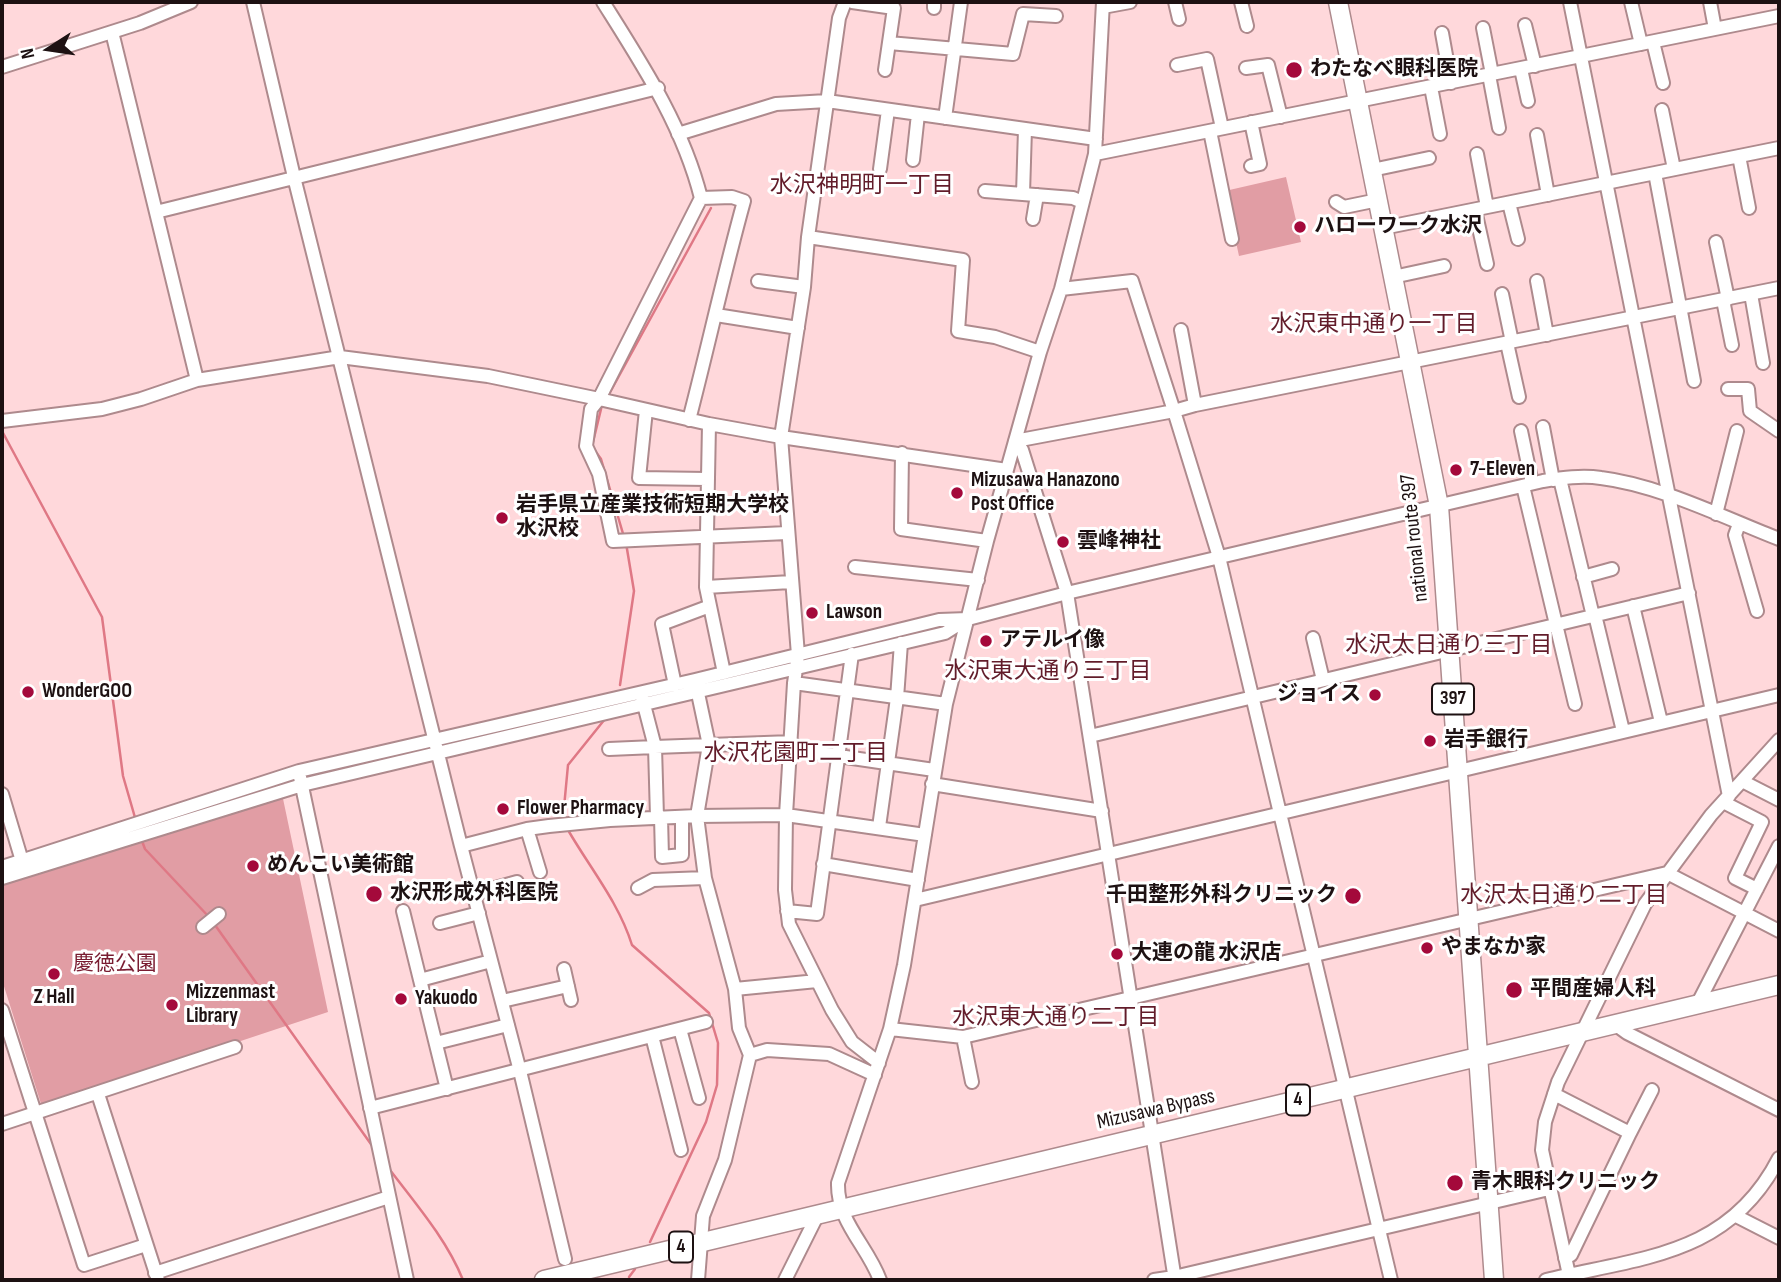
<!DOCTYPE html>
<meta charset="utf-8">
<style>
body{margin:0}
#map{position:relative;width:1781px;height:1282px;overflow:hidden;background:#ffd8db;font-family:"Sofia Sans Condensed",sans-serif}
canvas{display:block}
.frame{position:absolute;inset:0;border:4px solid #1d1112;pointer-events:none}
.north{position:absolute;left:14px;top:14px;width:70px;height:70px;-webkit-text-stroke:5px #fff;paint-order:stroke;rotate:258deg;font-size:19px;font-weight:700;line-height:28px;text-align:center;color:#1d1112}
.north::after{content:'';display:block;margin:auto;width:24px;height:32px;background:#1d1112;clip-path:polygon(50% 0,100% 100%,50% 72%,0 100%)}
</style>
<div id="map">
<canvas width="1781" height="1282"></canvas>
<div class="frame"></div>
<div class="north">N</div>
</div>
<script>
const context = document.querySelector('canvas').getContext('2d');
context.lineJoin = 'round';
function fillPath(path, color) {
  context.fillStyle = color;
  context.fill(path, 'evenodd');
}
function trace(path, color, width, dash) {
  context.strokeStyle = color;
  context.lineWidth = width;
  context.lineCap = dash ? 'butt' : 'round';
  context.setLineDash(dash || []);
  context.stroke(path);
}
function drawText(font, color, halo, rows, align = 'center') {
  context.font = font + ' "Sofia Sans Condensed","Noto Sans JP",sans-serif';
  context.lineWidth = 6;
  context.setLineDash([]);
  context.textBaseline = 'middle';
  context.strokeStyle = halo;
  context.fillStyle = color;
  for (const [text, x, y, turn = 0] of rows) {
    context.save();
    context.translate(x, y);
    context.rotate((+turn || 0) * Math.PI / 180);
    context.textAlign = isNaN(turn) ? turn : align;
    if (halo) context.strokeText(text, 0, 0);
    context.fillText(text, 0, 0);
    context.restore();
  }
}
fillPath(new Path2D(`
 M1286,177L1301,242L1239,256L1225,191Z
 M282,794L328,1012L42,1107L2,980V884Z`), '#e19da4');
trace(new Path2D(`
 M608,396L711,208
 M2,431L102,617L123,776L136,821
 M593,442L602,405
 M593,448L601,459L624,537
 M620,685L634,591L626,543
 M563,818L568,765L605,719
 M568,830C590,868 619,903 632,945L709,1013L718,1043L717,1085L706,1122L650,1242
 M142,841L145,849L209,917
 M215,925L373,1147
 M390,1170C416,1204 447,1240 463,1280
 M629,1277L635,1269`), '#df7885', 2.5);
const minor = new Path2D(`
 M253,2L294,177L461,846L520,1071L565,1259
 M603,2C642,64 683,126 701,198L599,399L709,424L781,437L1007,470
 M845,2L839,18L808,237L804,287L781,437L798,655L794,683L786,815L785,890L789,924L832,1010L852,1042L879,1063
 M852,2L894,8L885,70
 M1175,2L1179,19
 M1241,2L1247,26
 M1570,2L1729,796
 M1631,2L1641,44
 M1710,2L1715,29
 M1103,7L1130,2
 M934,8V2
 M1525,25L1535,66
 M1483,28L1492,74
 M112,32L197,380
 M1442,33L1451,83
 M1653,42L1663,83
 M889,43L1013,54L1023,14L1056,16
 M1177,65L1207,59L1222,128
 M2,67L140,23L191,2
 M1246,68L1268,65L1281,117
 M1521,69L1528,101
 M1489,75L1499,128
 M1431,87L1440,134
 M1662,110L1674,169
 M945,118L961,2
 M1210,131L1232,239
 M678,134L776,104L827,101L1096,139
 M1537,135L1548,195
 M1095,154L1779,16
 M1477,154L1487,207
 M1739,156L1749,208
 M913,160L918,114
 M1251,166L1260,164L1251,122
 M880,169L888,110
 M1372,170L1429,158
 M1655,173L1694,381
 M985,191L1073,198L1082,202
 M1023,194L1025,129
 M1336,202L1344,207L1378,200
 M1509,203L1518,239
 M1475,210L1487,264
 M156,212L658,88
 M1033,219L1037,195
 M1383,228L1779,148
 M808,237L963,260L958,331L995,337L1040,352
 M1716,242L1728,299
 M1393,277L1444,266
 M758,281L804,287
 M1537,281L1547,335
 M1061,289L1132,281L1174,411L1015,441L1022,450L1067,593L1175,1280
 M1502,294L1512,342
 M1751,294L1763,363
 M1723,300L1732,345
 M716,315L798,328
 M1181,330L1195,405
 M1507,343L1519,397
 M1728,389H1748L1750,411L1779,431
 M646,410L639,478L707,479
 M689,420C708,347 724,273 744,201L732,197L701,198
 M2,421L102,409L141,399L197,380L340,357L488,376L599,399L591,409L586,446L599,474L613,541L787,533
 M709,424L706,587L724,673
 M1543,427L1553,480
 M1521,431L1532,483
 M902,453L901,529L987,541
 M1560,479L1593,616
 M1523,486L1575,704
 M1716,514L1737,431
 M1739,524L1735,535L1757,611
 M855,567L978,580
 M1583,577L1612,569
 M706,587L791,582
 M1633,606L1661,722
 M1595,615L1623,731
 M1313,638L1323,680
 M794,683L946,704
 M696,684L709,745L792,742
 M675,685L662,624L710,606
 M1090,736L1689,593
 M609,749L655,747L642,697
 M791,749L934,770
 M300,777L407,1280
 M1742,781L1779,800
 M932,784L1102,811
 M2,794L22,861
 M1723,802L1762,822L1735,878L1757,889
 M657,817L655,747L709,745L697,816L705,878L735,989
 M661,817L662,857L682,855V817
 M879,827L897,698L901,643
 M527,829L540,872
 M461,846L527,829L549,826L610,820L697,816L786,815L925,835
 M823,864L918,880
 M2,867L299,771L695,680L939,620L968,619L1067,593L1543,481C1562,478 1582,475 1601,478C1659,485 1725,518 1779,539
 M2,878L302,785L945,633L964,621
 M638,888L653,880L705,878
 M474,894L517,882
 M915,900L1779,695
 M403,911L447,1089
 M787,911L817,914L852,654
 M440,923L479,913
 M203,927L219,914
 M564,969L571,1000
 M420,980L491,961
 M502,1001L568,986
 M1697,1005L1779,846
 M2,1010L84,1265L146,1245
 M1616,1025L1627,1033L1779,1110
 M680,1029L699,1098
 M890,1029L963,1037L1667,873L1779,931
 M652,1036L681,1150
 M963,1037L972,1082
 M436,1043L508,1025
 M750,1055L739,1028L735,989L817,981
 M98,1094L158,1280
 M1554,1094L1630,1133L1571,1255L1565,1258
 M370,1108L706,1022
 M2,1124L235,1047
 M1630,1133L1652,1090
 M1736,1216L1779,1238
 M155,1273L389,1197
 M1569,1275L1542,1150L1545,1122L1558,1082L1645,904L1711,815L1779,740
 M698,1280L703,1216L725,1160L750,1055L767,1050L829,1054L875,1075
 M785,1280L818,1214
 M880,1280C867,1245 837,1222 838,1183L890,1029L904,965L946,704L987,541L1040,352L1061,289L1095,154L1103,2
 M1154,1280L1174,1277L1549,1189
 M1391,1280L1219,557L1174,411L1195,405L1779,288
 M1546,1280C1642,1257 1729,1256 1779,1158`);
const highway = new Path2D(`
 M1338,2L1439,506L1494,1280
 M544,1280L1779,985`);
trace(minor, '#ae8a8d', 16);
trace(highway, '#ae8a8d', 21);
trace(minor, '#fff', 12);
trace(highway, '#fff', 18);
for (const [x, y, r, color] of [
 [1294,70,9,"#a4093b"],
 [1300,227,7,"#a4093b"],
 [1456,470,7,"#a4093b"],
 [957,493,7,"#a4093b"],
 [502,518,7,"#a4093b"],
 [1063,542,7,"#a4093b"],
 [812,613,7,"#a4093b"],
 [986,641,7,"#a4093b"],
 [28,692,7,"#a4093b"],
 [1375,695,7,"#a4093b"],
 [1430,741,7,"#a4093b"],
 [503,809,7,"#a4093b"],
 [253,866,7,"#a4093b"],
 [374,894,9,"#a4093b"],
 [1353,896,9,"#a4093b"],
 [1427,948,7,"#a4093b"],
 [1117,954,7,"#a4093b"],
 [54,974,7,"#a4093b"],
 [1514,990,9,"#a4093b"],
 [401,999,7,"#a4093b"],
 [172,1005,7,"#a4093b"],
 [1455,1183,9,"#a4093b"]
]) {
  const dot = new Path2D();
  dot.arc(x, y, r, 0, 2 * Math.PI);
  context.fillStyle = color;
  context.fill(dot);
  trace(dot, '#fff', 2.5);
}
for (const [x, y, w] of [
 [1453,699,42],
 [1298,1100,24],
 [681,1247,24]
]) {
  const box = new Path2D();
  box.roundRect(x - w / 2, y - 15.5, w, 31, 5);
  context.fillStyle = '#fff';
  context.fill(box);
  trace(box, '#1d1112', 2);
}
drawText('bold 19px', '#1d1112', null, [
 ["397",1453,699],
 ["4",1298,1100],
 ["4",681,1247]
]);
drawText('bold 21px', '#1d1112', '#fff', [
 ["わたなべ眼科医院",1310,70],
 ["ハローワーク水沢",1314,227],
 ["7-Eleven",1470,470],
 ["Mizusawa Hanazono",971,481],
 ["Post Office",971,505],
 ["岩手県立産業技術短期大学校",516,506],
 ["水沢校",516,530],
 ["雲峰神社",1077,542],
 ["Lawson",826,613],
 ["アテルイ像",1000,641],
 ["WonderGOO",42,692],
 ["ジョイス",1361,695,"right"],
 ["岩手銀行",1444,741],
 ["Flower Pharmacy",517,809],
 ["めんこい美術館",267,866],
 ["水沢形成外科医院",390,894],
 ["千田整形外科クリニック",1337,896,"right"],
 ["やまなか家",1441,948],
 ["大連の龍 水沢店",1131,954],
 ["平間産婦人科",1530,990],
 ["Mizzenmast",186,993],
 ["Library",186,1017],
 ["Z Hall",54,998,"center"],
 ["Yakuodo",415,999],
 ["青木眼科クリニック",1471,1183]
], 'left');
drawText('21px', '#1d1112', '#fff', [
 ["national route 397",1415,538,-96],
 ["Mizusawa Bypass",1156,1110,-13]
]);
drawText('21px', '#791c31', '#fff', [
 ["慶徳公園",115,965]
]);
drawText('23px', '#621c2a', '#fff', [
 ["水沢神明町一丁目",862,186],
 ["水沢東中通り一丁目",1374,325],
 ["水沢太日通り三丁目",1449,646],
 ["水沢東大通り三丁目",1048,672],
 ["水沢花園町二丁目",796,754],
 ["水沢太日通り二丁目",1564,896],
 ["水沢東大通り二丁目",1056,1018]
]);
</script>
